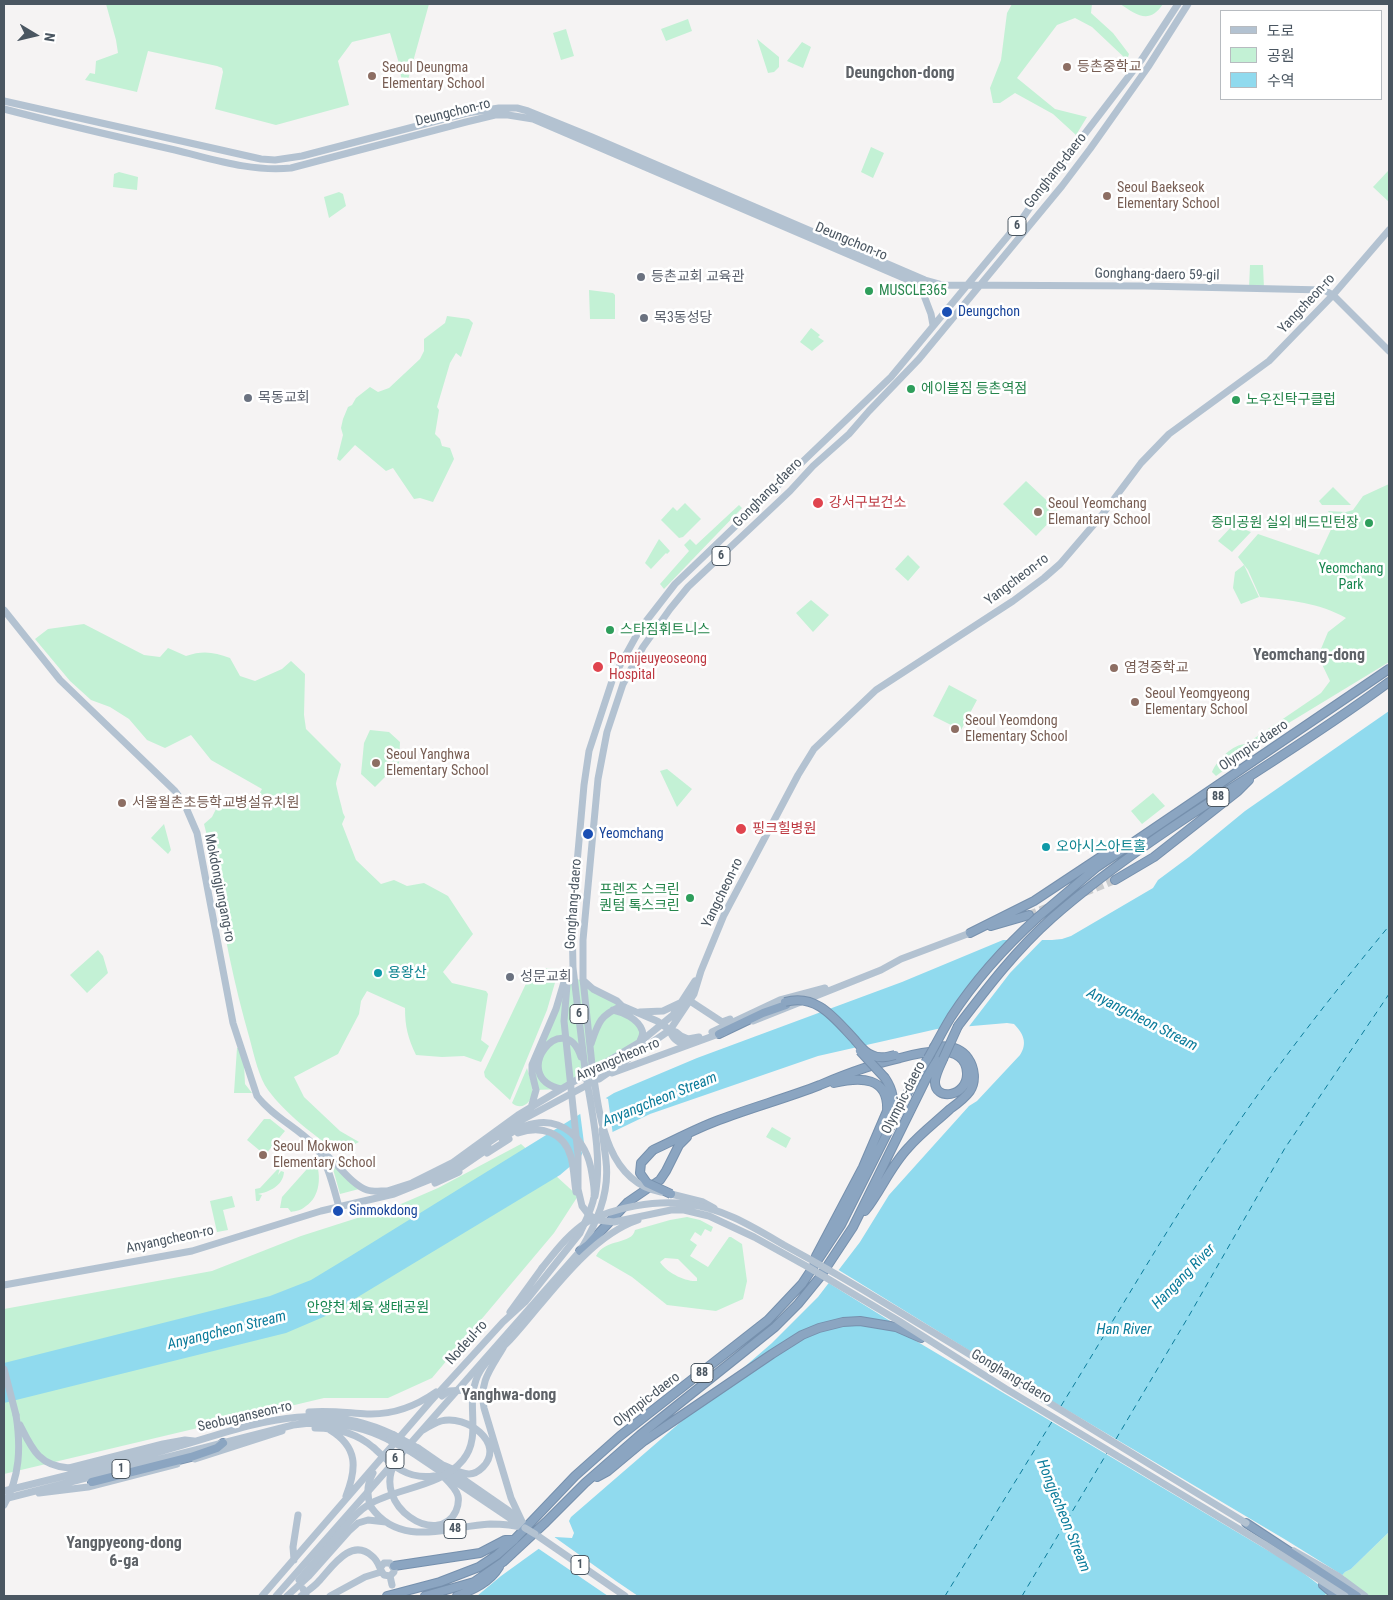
<!DOCTYPE html>
<meta charset="utf-8">
<style>
body{margin:0}
#map{position:relative;width:1393px;height:1600px;overflow:hidden;background:#f5f3f3;font-family:"Roboto Condensed","Noto Sans KR",sans-serif}
canvas{display:block}
.frame{position:absolute;inset:0;border:5px solid #4a5661;pointer-events:none}
.legend{position:absolute;left:1220px;top:10px;width:162px;height:90px;box-sizing:border-box;background:#fff;border:1px solid #b7bbc0;margin:0;padding:6px 9px;list-style:none;font-size:15px;color:#4a5661}
.legend li{display:flex;align-items:center;gap:10px;height:25px}
.legend b{width:25px;border:1px solid #b7bbc0}
.north{position:absolute;left:10px;top:10px;width:50px;height:50px;-webkit-text-stroke:4px #fff;paint-order:stroke;rotate:99deg;font-size:14px;font-weight:700;line-height:20px;text-align:center;color:#4a5661}
.north::after{content:'';display:block;margin:auto;width:18px;height:22px;background:#4a5661;clip-path:polygon(50% 0,100% 100%,50% 72%,0 100%)}
</style>
<div id="map">
<canvas width="1393" height="1600"></canvas>
<div class="frame"></div>
<ul class="legend">
<li><b style="height:6px;background:#b3c2d1"></b>도로</li>
<li><b style="height:14px;background:#c3f1d5"></b>공원</li>
<li><b style="height:14px;background:#90daee"></b>수역</li>
</ul>
<div class="north">N</div>
</div>
<script>
const context = document.querySelector('canvas').getContext('2d');
context.lineJoin = 'round';
function fillPath(path, color) {
  context.fillStyle = color;
  context.fill(path, 'evenodd');
}
function trace(path, color, width, dash) {
  context.strokeStyle = color;
  context.lineWidth = width;
  context.lineCap = dash ? 'butt' : 'round';
  context.setLineDash(dash || []);
  context.stroke(path);
}
function drawText(font, color, halo, rows, align = 'center') {
  context.font = font + ' "Roboto Condensed","Noto Sans KR",sans-serif';
  context.lineWidth = 5;
  context.setLineDash([]);
  context.textBaseline = 'middle';
  context.strokeStyle = halo;
  context.fillStyle = color;
  for (const [text, x, y, turn = 0] of rows) {
    context.save();
    context.translate(x, y);
    context.rotate((+turn || 0) * Math.PI / 180);
    context.textAlign = isNaN(turn) ? turn : align;
    if (halo) context.strokeText(text, 0, 0);
    context.fillText(text, 0, 0);
    context.restore();
  }
}
fillPath(new Path2D(`
 M106,4H429L406,87H403L398,60L390,33L352,42L338,61L349,105L276,125L215,109L223,72L222,68L217,66L148,51L137,92L85,80L90,73L95,74L96,61L118,53L116,40Z
 M1012,4H1092L1091,13L1113,33L1129,54L1127,60L1092,27L1075,18L1057,25L1017,78L1055,109L1087,117L1076,135L1053,114L1015,93L1000,103H993L990,88L1001,60L1007,13Z
 M1120,4H1163C1149,25 1137,15 1120,4Z
 M688,19L692,31L666,41L661,29Z
 M566,29L574,56L561,60L553,33Z
 M757,39L779,57V67L774,72L768,73Z
 M802,42L811,47L803,68L787,61Z
 M871,147L884,153L873,178L861,172Z
 M1388,171L1389,173V202L1373,187Z
 M119,172L138,177L137,190L113,187L114,174Z
 M339,192L343,194L346,206L329,218L324,197Z
 M1250,265H1263L1264,288H1249Z
 M589,290L613,293L615,295V319H590Z
 M447,316L469,319L473,323L461,357L456,353L450,363L437,407L439,410L435,434L440,439L442,446L450,448L454,459L433,502L420,498L414,499L393,468L386,471L355,445L340,461L337,459L343,435L341,428L343,419L348,407L352,405L356,398L370,387L378,392L389,388L420,359L424,351V339L445,323Z
 M811,328L820,335L818,337L824,341L812,351L800,342Z
 M1026,481L1059,512L1036,536L1003,504Z
 M1389,484V662L1287,724L1216,776L1212,772C1217,760 1233,744 1246,744L1321,693L1330,681L1318,656L1328,632L1346,618C1320,603 1289,600 1260,597L1248,570L1238,557L1258,534L1319,555L1335,521L1328,511L1346,512L1353,510L1363,496Z
 M1333,487L1351,505H1322L1319,501Z
 M685,503L701,519L683,537L679,538L661,520L673,507L677,511Z
 M739,505L742,508L664,589L660,584L689,551L684,545L690,539L696,545Z
 M1233,525L1251,532L1232,552L1218,541Z
 M659,539L670,551L667,554L666,553L651,569L645,563Z
 M908,555L920,567L908,581L895,569Z
 M1244,565L1259,597L1241,604L1233,588L1235,572Z
 M811,600L829,615L813,632L796,613Z
 M84,624L144,655L160,657L168,648L186,656C203,650 214,652 230,658L240,676L255,681L282,669L291,661L305,674L304,715L306,729L341,764C340,770 336,781 336,784C338,794 341,804 343,813L345,817L342,824L356,860L381,884L394,880L407,886L424,883L448,896L473,934L443,972L452,983L486,991L488,994L481,1040L489,1046L481,1062L464,1056L442,1057L416,1055C408,1038 405,1027 405,1008L367,991L361,1001L359,1014L338,1054L294,1077L304,1097L340,1131L359,1142L339,1152C315,1137 285,1113 268,1090C259,1078 254,1055 250,1040C242,1012 235,984 229,955C220,912 216,867 204,824L212,817L218,805L256,800L262,789L211,760L191,735L165,748L147,740L129,719L110,707L91,700L70,681L35,639L48,629Z
 M949,685L977,700L961,730L933,716Z
 M370,730L389,732L400,742L399,763L375,787L361,774L364,743Z
 M667,769L692,789L677,807L660,771Z
 M1153,793L1165,806L1142,824L1131,811Z
 M164,824L171,850L168,854L151,838Z
 M98,950L103,956L108,973L87,993L70,975Z
 M536,968L559,969L547,1010L510,1100L485,1077L484,1072L532,971Z
 M567,972L593,989L617,1001L642,1029V1037L561,1089L536,1090L532,1073Z
 M237,1048H240L244,1063L245,1084L252,1093H234Z
 M527,1068C529,1075 532,1082 532,1089C534,1101 522,1112 512,1103Z
 M264,1119H270L285,1131L265,1155L247,1140Z
 M772,1127L791,1138L786,1148L766,1137Z
 M521,1144L578,1196L554,1233L432,1378L388,1398H324L4,1474V1309L212,1271L301,1236L401,1204L438,1188Z
 M287,1159L293,1163L289,1167L280,1168L278,1175L281,1171L284,1172C283,1186 269,1192 258,1194L262,1195L259,1201H256L255,1189L260,1188Z
 M315,1160C322,1175 320,1197 306,1206C302,1210 296,1211 291,1212L288,1208H280L282,1197Z
 M331,1162L359,1189L340,1194Z
 M232,1196L235,1207L223,1210L228,1230L217,1232L210,1201Z
 M687,1217L700,1220L713,1227L711,1232L705,1229L701,1236L695,1232L690,1240L697,1245L690,1256L708,1267L729,1237H731L742,1244L747,1281L743,1299L716,1311L667,1305L632,1277L596,1256C605,1238 632,1245 635,1230L670,1220ZM665,1258L678,1259L697,1278V1281C685,1282 666,1272 660,1262Z
 M1389,1532V1596H1324L1345,1572L1351,1569Z`), '#c3f1d5');
fillPath(new Path2D(`
 M1389,711V1532L1351,1569L1345,1572L1324,1596H477L501,1576L555,1537L572,1538L574,1533L569,1521L571,1517L772,1343L818,1297L860,1242L889,1195L969,1106L977,1101L1020,1055C1028,1043 1023,1033 1014,1024L1007,1023L937,1029L818,1056L650,1114L598,1139L583,1152L580,1158L560,1175L328,1315L286,1333L4,1403V1363L270,1296L311,1280L349,1257L614,1093L697,1058L902,982L1003,940H1052L1062,939L1071,936L1153,888L1158,880L1189,857L1245,811Z`), '#90daee');
fillPath(new Path2D(`
 M1045,937L1010,973L967,1029L938,1031L993,957L1011,938Z
 M603,1097L608,1099L613,1135L599,1142L585,1153L583,1156L580,1147L584,1143L580,1112Z
 M837,1269L1040,1394L1286,1540L1339,1573L1345,1577L1344,1580L1338,1585L1333,1582V1584L1337,1587L1332,1592L1328,1589L1327,1591L1294,1566L896,1329L865,1323L845,1324L817,1331L798,1341L699,1404L687,1414L712,1392L806,1332L823,1325L844,1320H866L895,1324L827,1282Z
 M553,1536L616,1581L638,1596H608L536,1547Z`), '#f5f3f3');
trace(new Path2D(`
 M1061,1406C1116,1317 1168,1226 1227,1139C1277,1065 1332,995 1389,926
 M1116,1439L1190,1314L1285,1148L1389,994
 M945,1596L1053,1420
 M1022,1596L1107,1453`), '#0c7c9b', 1, [6, 5]);
trace(new Path2D(`
 M1029,915L1115,880`), '#caccce', 8, [8, 4]);
const highway = new Path2D(`
 M1115,880L1154,857L1238,791L1249,780
 M1038,917L1097,867L1389,669
 M991,926L1029,915
 M970,933L1034,901L1105,854L1116,851
 M958,1026C987,988 1016,950 1052,918C1156,827 1279,764 1389,682
 M719,1034L763,1013L786,1005
 M885,1078C893,1090 895,1100 890,1113
 M653,1150C675,1140 697,1128 719,1120C753,1107 787,1098 820,1085C846,1074 872,1064 900,1058C918,1053 966,1040 967,1073C968,1097 934,1102 935,1081C936,1073 940,1066 943,1059
 M865,1211C881,1191 890,1167 908,1148C920,1134 936,1122 950,1109C957,1104 965,1098 970,1091C976,1082 975,1068 968,1058C960,1047 947,1045 934,1047
 M580,1251L588,1245L628,1202L660,1180L666,1171L679,1145L687,1137
 M816,1256L863,1167L887,1111C889,1076 860,1077 834,1083
 M597,1477L608,1471L644,1441L772,1354L802,1335L819,1328L843,1322L860,1321L896,1327L921,1338
 M92,1482L191,1457L217,1448L223,1443
 M1246,1523L1357,1596
 M394,1566L480,1553L505,1540H514
 M1323,1585L1336,1596
 M387,1596L440,1582L479,1567L497,1555L514,1540L575,1476L620,1436L768,1320L802,1284L841,1225L909,1090L928,1058
 M425,1596L474,1582L503,1562L546,1522L585,1483L640,1435L775,1327L798,1304L820,1277L853,1227L927,1077L939,1057
 M457,1596C473,1590 490,1582 499,1567`);
trace(highway, '#7690ad', 10);
trace(new Path2D(`
 M4,101L261,159L275,160L302,156L467,113L499,108H517L528,111L592,137L925,280L943,285L1145,286L1324,290L1333,295L1389,351
 M4,109C61,124 118,137 175,150C213,159 251,172 291,168L466,122L495,115H508L533,119L920,285L936,289L943,285
 M920,285L931,314L933,325
 M4,610L60,680L175,791L184,803L197,833L233,1023L257,1096C273,1117 297,1127 314,1145C328,1162 333,1186 339,1207
 M583,980L593,989L617,1001L622,1006L657,1021L670,1030L676,1032L681,1036L688,1039L699,1037
 M690,1001L722,1022L730,1019
 M613,1010C623,1012 638,1019 642,1030C644,1034 641,1038 640,1041
 M640,1012L663,1011L680,1003
 M753,1021L881,970L901,959L970,933
 M670,1030C672,1039 678,1043 687,1045
 M712,1032L780,1000L825,988
 M591,1044C598,1023 600,1015 622,1006
 M592,1065L583,979V940L598,779L607,732L623,684L643,647L670,609L688,587L790,491L813,466L849,434L869,411L919,359L1062,186L1090,149L1148,67L1188,4
 M585,1069L573,968L572,919L584,785L589,751L613,678L640,629L675,584L891,377L1022,219L1041,191L1142,59L1178,4
 M612,1073L724,1032
 M599,1079L670,1030L694,994L701,971L724,915L798,775L814,749L876,690L1013,601L1044,578L1060,564L1102,515L1141,463L1169,434L1269,361L1333,295L1389,230
 M561,1089C507,1077 564,1005 581,1057
 M531,1108L536,1090L532,1073V1065L556,1009L567,972L573,968
 M518,1133C541,1125 564,1132 571,1157C574,1168 574,1180 576,1192
 M316,1147C334,1157 349,1184 367,1190C373,1192 380,1191 386,1191
 M487,1153L509,1139
 M454,1172L489,1148
 M435,1183L459,1172
 M381,1193L412,1183L452,1163L518,1115L640,1042L673,1015L695,981
 M671,1194L703,1202L714,1208
 M4,1285L192,1251L321,1211L394,1194L441,1175L520,1121L591,1083
 M510,1312L542,1268
 M503,1348C490,1370 479,1382 484,1408L511,1498L525,1528
 M4,1369L16,1415
 M309,1412C329,1410 348,1413 367,1414C392,1415 416,1406 436,1392
 M315,1428C338,1428 357,1433 374,1448
 M330,1430C358,1447 357,1468 346,1496
 M423,1430C428,1427 435,1423 441,1421C466,1414 506,1443 483,1467C479,1471 474,1474 469,1474C460,1474 451,1468 443,1465
 M418,1448L509,1511L518,1520
 M413,1453L520,1525
 M195,1459L282,1431
 M395,1463C371,1505 438,1549 456,1511C458,1506 459,1501 458,1496C455,1486 445,1479 439,1472
 M69,1468L163,1444L185,1440L194,1441
 M4,1491C57,1478 110,1465 162,1451C244,1429 311,1395 394,1435
 M39,1493L88,1487L177,1464
 M4,1499L293,1425C326,1420 360,1425 389,1440
 M371,1507C401,1549 449,1526 490,1524C502,1524 514,1525 525,1528
 M535,1534L625,1596
 M1294,1551L1338,1576L1365,1596
 M294,1560L293,1547L298,1515
 M390,1576L392,1585
 M262,1596L430,1402L503,1322L525,1302L580,1233C585,1222 592,1209 594,1197C595,1190 593,1181 592,1174C587,1140 562,1113 525,1126C516,1129 509,1134 502,1139
 M276,1596L580,1251C596,1224 610,1194 606,1161C605,1151 603,1140 602,1130
 M287,1596L309,1576L349,1531L358,1523L368,1520L386,1522
 M301,1596C307,1591 314,1587 319,1581C332,1567 351,1537 372,1556C379,1561 379,1569 384,1575L390,1576L394,1572V1568L390,1563H384L381,1567
 M330,1596L365,1577L381,1572`), '#b3c2d1', 7);
trace(highway, '#8ba5c1', 8);
const highwayBridge = new Path2D(`
 M785,1002C817,993 835,1019 855,1040C860,1046 865,1053 872,1055C879,1059 887,1057 895,1055
 M860,1051L885,1078
 M928,1058C936,1044 943,1030 951,1017C975,980 1006,946 1038,917
 M943,1059L958,1026
 M653,1150L641,1163L640,1173L647,1183L671,1194`);
trace(highwayBridge, '#7690ad', 10, []);
trace(new Path2D(`
 M567,985L564,1021L578,1155V1189L582,1206L589,1215L598,1220L614,1222L671,1210H684L709,1216L754,1237L808,1267L899,1321L1006,1389L1264,1544L1345,1596
 M592,1065C599,1111 604,1181 661,1192
 M585,1069C591,1109 603,1156 595,1196
 M542,1268C555,1252 569,1233 587,1222C614,1207 656,1200 687,1204C723,1208 753,1227 784,1245C821,1265 857,1286 893,1308C1011,1379 1128,1451 1246,1523
 M442,1396L449,1391L466,1390
 M20,1425C32,1449 39,1466 69,1468
 M394,1435L418,1448
 M389,1440L413,1453
 M374,1448C392,1465 407,1480 434,1476
 M4,1505C20,1477 21,1447 16,1415
 M371,1507C366,1495 367,1484 373,1473
 M525,1528L535,1534
 M299,1580C311,1566 324,1551 336,1537C346,1526 355,1513 368,1505C397,1487 440,1488 463,1460C482,1437 466,1406 476,1380C482,1362 498,1353 510,1340C545,1302 587,1237 638,1220
 M303,1589L306,1595`), '#b3c2d1', 7);
trace(highwayBridge, '#8ba5c1', 8);
for (const [x, y, r, color] of [
 [1067,67,5,"#8d6e63"],
 [372,76,5,"#8d6e63"],
 [1107,196,5,"#8d6e63"],
 [641,277,5,"#6b7280"],
 [869,291,5,"#2e9e5b"],
 [947,312,6,"#1a4fb4"],
 [644,318,5,"#6b7280"],
 [911,389,5,"#2e9e5b"],
 [248,398,5,"#6b7280"],
 [1236,400,5,"#2e9e5b"],
 [818,503,6,"#e0444e"],
 [1038,512,5,"#8d6e63"],
 [1369,523,5,"#2e9e5b"],
 [610,630,5,"#2e9e5b"],
 [598,667,6,"#e0444e"],
 [1114,668,5,"#8d6e63"],
 [1135,702,5,"#8d6e63"],
 [955,729,5,"#8d6e63"],
 [376,763,5,"#8d6e63"],
 [122,803,5,"#8d6e63"],
 [741,829,6,"#e0444e"],
 [588,834,6,"#1a4fb4"],
 [1046,847,5,"#0f9aa8"],
 [690,898,5,"#2e9e5b"],
 [378,973,5,"#0f9aa8"],
 [510,977,5,"#6b7280"],
 [263,1155,5,"#8d6e63"],
 [338,1211,6,"#1a4fb4"]
]) {
  const dot = new Path2D();
  dot.arc(x, y, r, 0, 2 * Math.PI);
  context.fillStyle = color;
  context.fill(dot);
  trace(dot, '#fff', 2);
}
for (const [x, y, w] of [
 [1017,226,18],
 [721,556,18],
 [1218,797,22],
 [579,1014,18],
 [702,1373,22],
 [395,1459,18],
 [121,1469,18],
 [455,1529,22],
 [580,1565,18]
]) {
  const box = new Path2D();
  box.roundRect(x - w / 2, y - 9.5, w, 19, 4);
  context.fillStyle = '#fff';
  context.fill(box);
  trace(box, '#4a5661', 1);
}
drawText('bold 12px', '#4a5661', null, [
 ["6",1017,226],
 ["6",721,556],
 ["88",1218,797],
 ["6",579,1014],
 ["88",702,1373],
 ["6",395,1459],
 ["1",121,1469],
 ["48",455,1529],
 ["1",580,1565]
]);
drawText('14px', '#785e54', '#fff', [
 ["등촌중학교",1077,67],
 ["Seoul Deungma",382,68],
 ["Elementary School",382,84],
 ["Seoul Baekseok",1117,188],
 ["Elementary School",1117,204],
 ["Seoul Yeomchang",1048,504],
 ["Elemantary School",1048,520],
 ["염경중학교",1124,668],
 ["Seoul Yeomgyeong",1145,694],
 ["Elementary School",1145,710],
 ["Seoul Yeomdong",965,721],
 ["Elementary School",965,737],
 ["Seoul Yanghwa",386,755],
 ["Elementary School",386,771],
 ["서울월촌초등학교병설유치원",132,803],
 ["Seoul Mokwon",273,1147],
 ["Elementary School",273,1163]
], 'left');
drawText('14px', '#4a5661', '#fff', [
 ["Deungchon-ro",453,113,-14],
 ["Gonghang-daero",1056,171,-52],
 ["Deungchon-ro",851,242,23],
 ["Gonghang-daero 59-gil",1157,275,1],
 ["Yangcheon-ro",1307,304,-47],
 ["Gonghang-daero",768,493,-45],
 ["Yangcheon-ro",1017,580,-37],
 ["Olympic-daero",1254,746,-34],
 ["Mokdongjungang-ro",219,888,79],
 ["Yangcheon-ro",723,893,-64],
 ["Gonghang-daero",574,904,-86],
 ["Anyangcheon-ro",618,1060,-23],
 ["Olympic-daero",904,1098,-63],
 ["Anyangcheon-ro",170,1240,-12],
 ["Nodeul-ro",467,1343,-48],
 ["Gonghang-daero",1011,1377,31],
 ["Olympic-daero",647,1400,-38],
 ["Seobuganseon-ro",245,1417,-13]
]);
drawText('14px', '#5b616d', '#fff', [
 ["등촌교회 교육관",651,277],
 ["목3동성당",654,318],
 ["목동교회",258,398],
 ["성문교회",520,977]
], 'left');
drawText('14px', '#27864d', '#fff', [
 ["MUSCLE365",879,291],
 ["에이블짐 등촌역점",921,389],
 ["노우진탁구클럽",1246,400],
 ["증미공원 실외 배드민턴장",1359,523,"right"],
 ["스타짐휘트니스",620,630],
 ["프렌즈 스크린",680,890,"right"],
 ["퀀텀 톡스크린",680,906,"right"]
], 'left');
drawText('14px', '#164399', '#fff', [
 ["Deungchon",958,312],
 ["Yeomchang",599,834],
 ["Sinmokdong",349,1211]
], 'left');
drawText('14px', '#be3a42', '#fff', [
 ["강서구보건소",829,503],
 ["Pomijeuyeoseong",609,659],
 ["Hospital",609,675],
 ["핑크힐병원",752,829]
], 'left');
drawText('14px', '#17864f', '#fff', [
 ["Yeomchang",1351,569],
 ["Park",1351,585],
 ["안양천 체육 생태공원",368,1308]
]);
drawText('14px', '#0d838f', '#fff', [
 ["오아시스아트홀",1056,847],
 ["용왕산",388,973]
], 'left');
drawText('italic 15px', '#0c7c9b', '#fff', [
 ["Anyangcheon Stream",1142,1020,27],
 ["Anyangcheon Stream",660,1100,-22],
 ["Hangang River",1184,1277,-46],
 ["Han River",1124,1330],
 ["Anyangcheon Stream",227,1331,-14],
 ["Hongjecheon Stream",1063,1516,68]
]);
drawText('bold 16px', '#5f6368', '#fff', [
 ["Deungchon-dong",900,74],
 ["Yeomchang-dong",1309,656],
 ["Yanghwa-dong",509,1396],
 ["Yangpyeong-dong",124,1544],
 ["6-ga",124,1562]
]);
</script>
